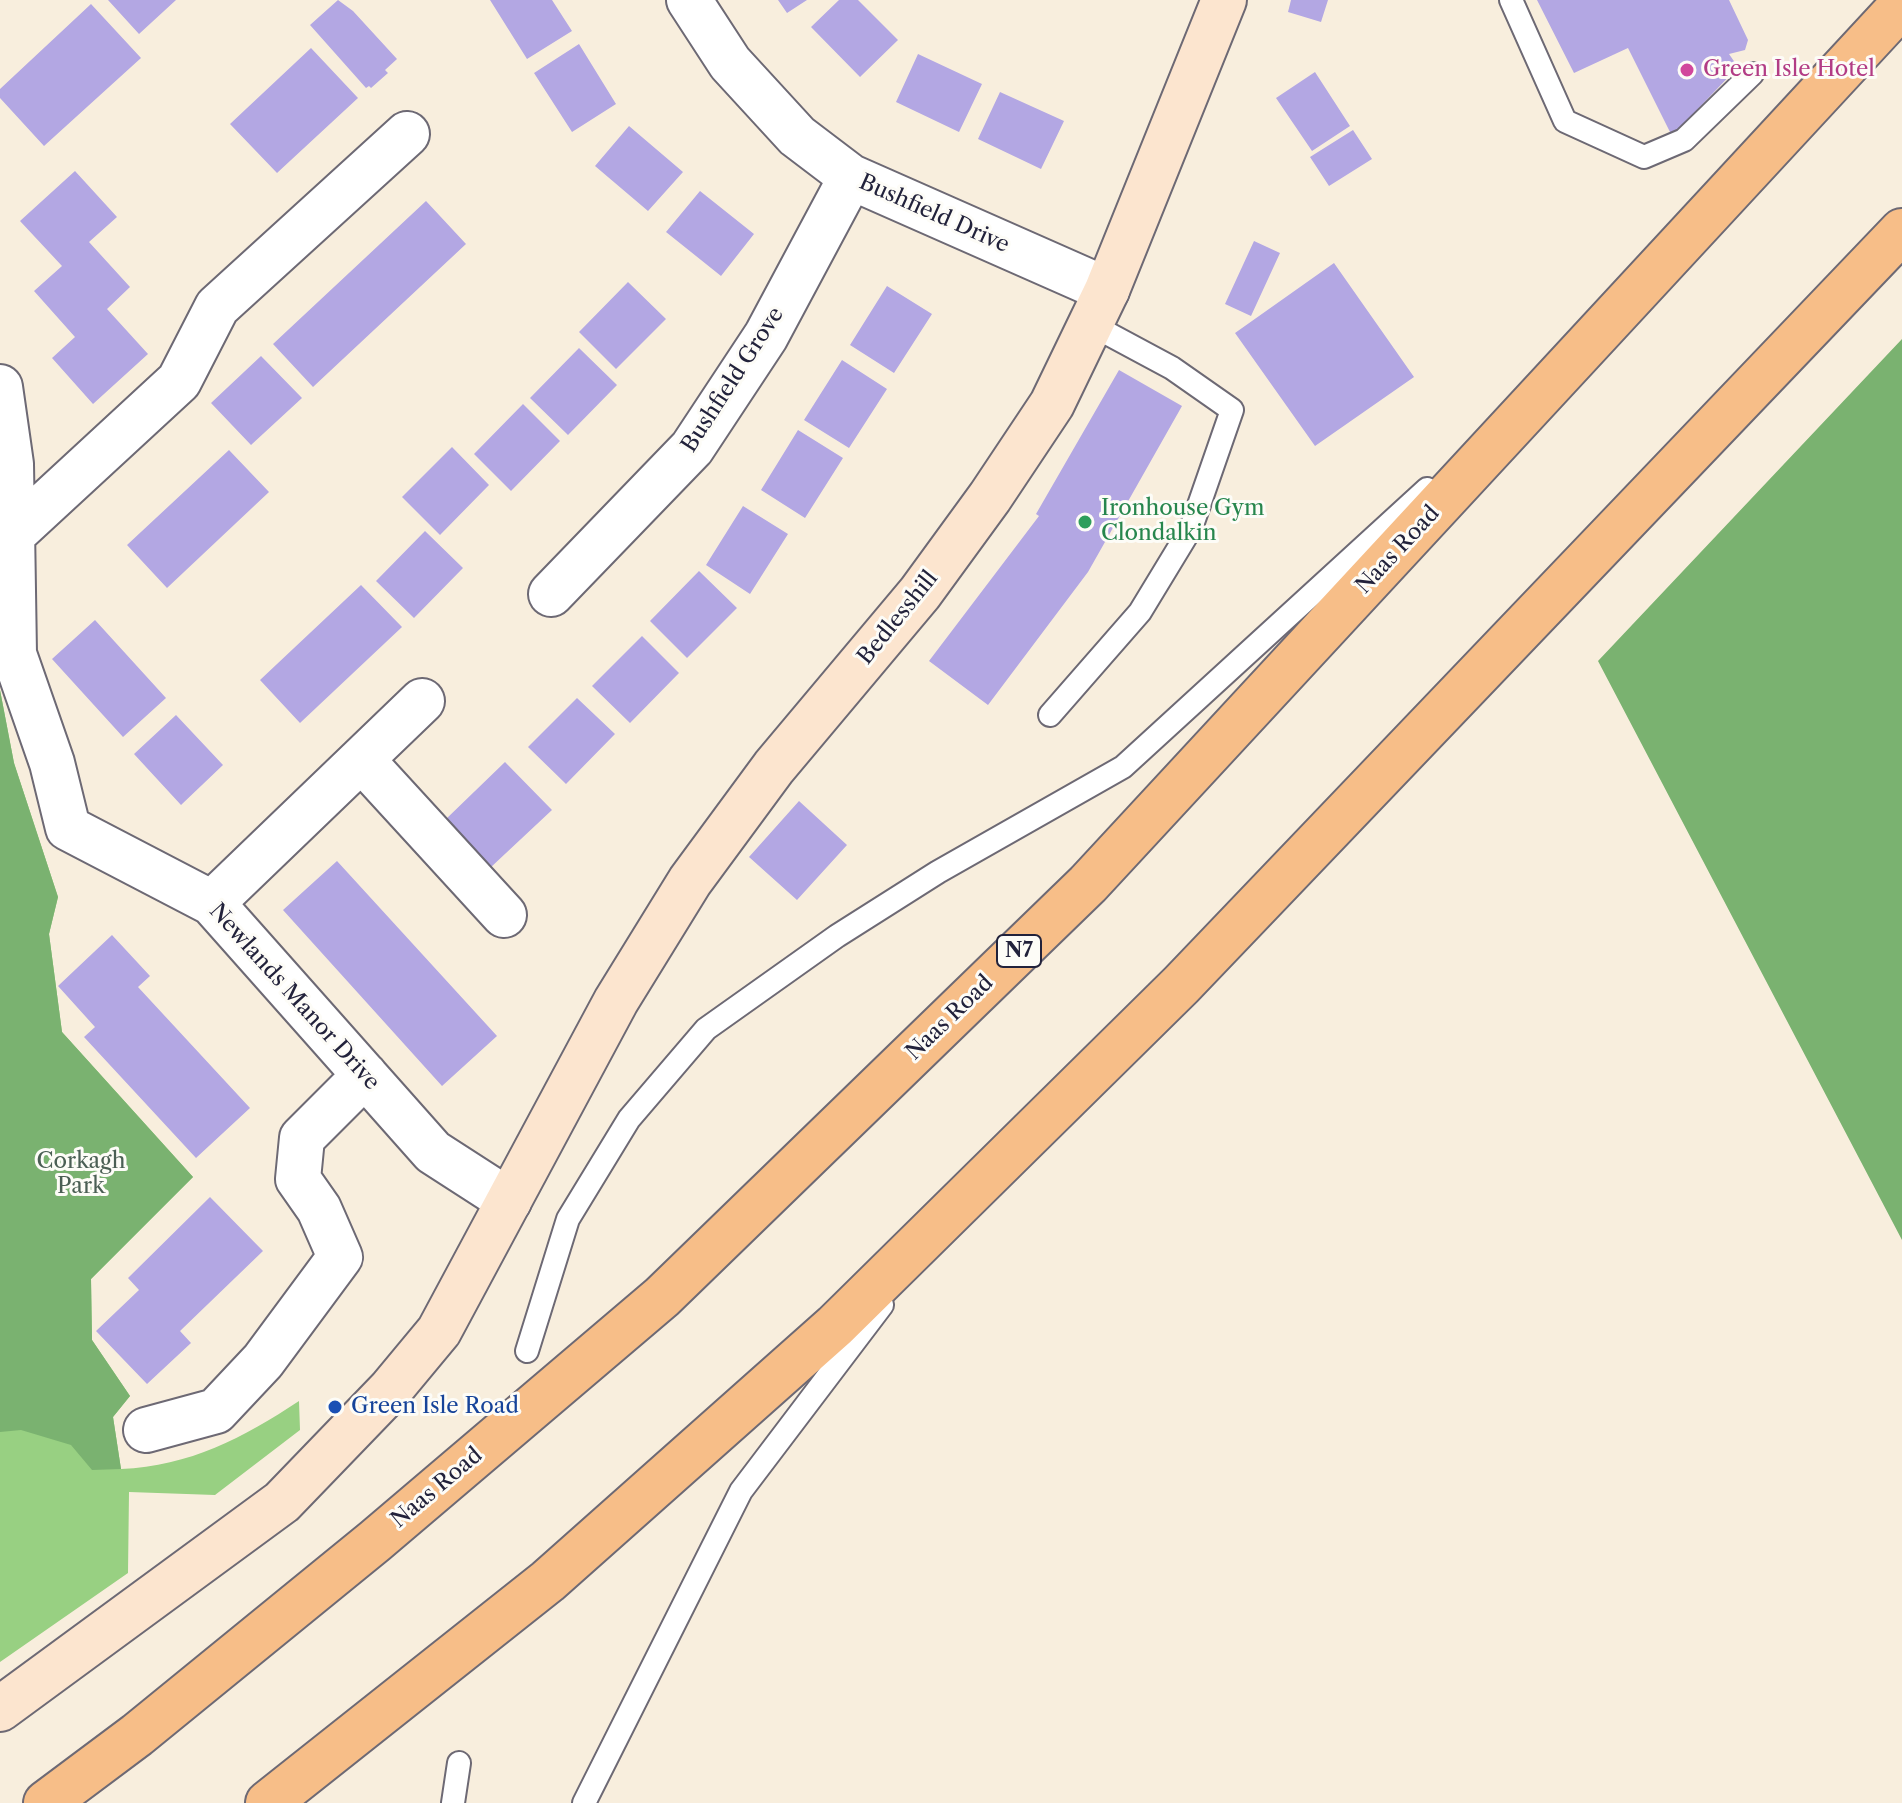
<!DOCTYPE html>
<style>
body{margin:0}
canvas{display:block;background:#f8eedd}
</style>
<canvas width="1902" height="1803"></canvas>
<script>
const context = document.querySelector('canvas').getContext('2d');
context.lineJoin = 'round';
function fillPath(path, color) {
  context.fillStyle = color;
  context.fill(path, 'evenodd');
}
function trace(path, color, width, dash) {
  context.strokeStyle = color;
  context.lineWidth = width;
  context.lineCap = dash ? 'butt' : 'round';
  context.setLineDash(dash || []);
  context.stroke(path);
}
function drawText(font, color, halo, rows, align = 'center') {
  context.font = font + ' "Libre Caslon Text",serif';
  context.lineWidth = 6;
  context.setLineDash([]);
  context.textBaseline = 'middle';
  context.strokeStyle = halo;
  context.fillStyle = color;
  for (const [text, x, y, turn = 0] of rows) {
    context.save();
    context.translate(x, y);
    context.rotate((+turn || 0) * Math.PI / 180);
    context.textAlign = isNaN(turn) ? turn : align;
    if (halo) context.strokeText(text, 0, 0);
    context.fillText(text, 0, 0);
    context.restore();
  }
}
fillPath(new Path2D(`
 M0,690L14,763L58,897L49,934L62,1032L193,1177L91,1279L92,1340L130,1396L113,1417L121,1469C190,1466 243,1438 299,1401L300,1430L215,1495L129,1492L128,1573L0,1662Z`), '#98d082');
fillPath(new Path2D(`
 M1902,339V1240L1598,661Z
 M0,690L14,763L58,897L49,934L62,1032L193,1177L91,1279L92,1340L130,1396L113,1417L121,1469L92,1470L71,1445L21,1430L0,1432Z`), '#7ab270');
fillPath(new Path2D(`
 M108,0H176L139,34Z
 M338,0L353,11L397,59L385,70L388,73L371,88L369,86L366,88L310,25Z
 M490,0H552L572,31L527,59Z
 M778,0H807L787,13Z
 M839,0H858L898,40L860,77L811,27Z
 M1291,0H1328L1321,22L1288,12Z
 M1537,0H1729L1748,40L1745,50L1729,54L1738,67L1672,136L1628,48L1574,73Z
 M91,4L141,58L44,146L0,98V89Z
 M579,44L616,104L572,132L534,73Z
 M311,48L358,98L277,173L230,124Z
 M918,54L982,84L959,132L896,102Z
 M1315,72L1350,126L1312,151L1276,98Z
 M1000,92L1064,121L1041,169L978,139Z
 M629,126L683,172L648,211L595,166Z
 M1353,130L1372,159L1329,186L1310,157Z
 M75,171L117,217L89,242L130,287L107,309L148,354L93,404L52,358L75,337L34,291L62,266L20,221Z
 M700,191L754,234L721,276L666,232Z
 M426,201L466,244L313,387L273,344Z
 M1254,241L1280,253L1251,316L1225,304Z
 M1334,263L1414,377L1315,446L1235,333Z
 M628,282L666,319L616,369L579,332Z
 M887,286L932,314L894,373L850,345Z
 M579,348L617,385L568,435L530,398Z
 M261,356L302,398L251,445L211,403Z
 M842,360L887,389L849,448L804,420Z
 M1119,370L1182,406L1088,572L988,705L929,661L1039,516L1036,514Z
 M523,404L560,441L511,491L474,454Z
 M798,430L843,458L805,518L761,490Z
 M452,447L489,485L440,535L402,497Z
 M229,450L269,492L167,588L127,545Z
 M743,506L788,534L750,594L706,565Z
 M425,531L463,568L414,618L376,581Z
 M699,571L737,608L687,658L650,621Z
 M361,585L402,627L300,723L260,680Z
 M95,620L166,698L123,737L52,659Z
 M642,636L679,673L630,723L592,686Z
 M577,698L615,734L566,784L528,747Z
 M176,715L223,765L181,805L134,754Z
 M505,762L552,810L490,868L445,820Z
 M799,801L847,845L797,900L749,857Z
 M337,861L497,1036L442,1086L283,910Z
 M112,935L150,976L138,987L250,1108L196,1158L84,1037L95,1027L58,986Z
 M210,1197L263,1251L180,1331L191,1343L147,1384L96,1331L139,1290L128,1278Z`), '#b3a7e3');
const lane = new Path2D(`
 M1511,0L1565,121L1644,157L1684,140L1752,74
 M1050,715L1140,612L1191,528L1232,410L1172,368L1090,324
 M527,1351L568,1219L629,1119L706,1029L837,936L938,872L1123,767L1427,489
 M453,1803L459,1763
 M584,1803L741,1491L882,1305`);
const street = new Path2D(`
 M689,0L730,63L797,136L851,177L1107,290
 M0,387L11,464L14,654L52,763L68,828L212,903L433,1152L509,1201
 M11,536L179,381L217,307L407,134
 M551,594L692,448L766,336L851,177
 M362,760L504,915
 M212,903L422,701
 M146,1430L216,1411L263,1361L340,1257L319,1209L298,1179L302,1138L365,1075`);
const secondary = new Path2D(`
 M0,1709L282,1502L390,1390L439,1331L616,1001L690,881L774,767L920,593L990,497L1052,404L1107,290L1224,0`);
const highway = new Path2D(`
 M46,1803L137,1735L375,1541L662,1297L1088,884L1902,5
 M268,1803L548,1581L835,1326L1181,985L1902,231`);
trace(lane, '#6d6974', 26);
trace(street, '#6d6974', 48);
trace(secondary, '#6d6974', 48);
trace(highway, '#6d6974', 48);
trace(lane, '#fff', 22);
trace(street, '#fff', 44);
trace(secondary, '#fce5cf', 44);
trace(highway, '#f7be88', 44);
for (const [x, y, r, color] of [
 [1687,70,8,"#d1479c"],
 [1085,522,8,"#2e9e5b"],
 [335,1407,8,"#1a4fb4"]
]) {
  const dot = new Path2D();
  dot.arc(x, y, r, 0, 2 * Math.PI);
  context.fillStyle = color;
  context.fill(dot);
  trace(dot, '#fdfcf7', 3);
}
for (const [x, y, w] of [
 [1019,951,44]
]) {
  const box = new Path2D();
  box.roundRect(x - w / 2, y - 16, w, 32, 6);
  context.fillStyle = '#fdfcf7';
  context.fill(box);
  trace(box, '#22223b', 2);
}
drawText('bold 20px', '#22223b', null, [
 ["N7",1019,951]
]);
drawText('22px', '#b23c85', '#fdfcf7', [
 ["Green Isle Hotel",1703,70]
], 'left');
drawText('22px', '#22223b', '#fdfcf7', [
 ["Bushfield Drive",934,214,24],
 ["Bushfield Grove",733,380,-57],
 ["Naas Road",1398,550,-47],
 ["Bedlesshill",898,618,-51],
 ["Newlands Manor Drive",294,997,48],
 ["Naas Road",950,1018,-44],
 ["Naas Road",437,1488,-40]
]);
drawText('22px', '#27864d', '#fdfcf7', [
 ["Ironhouse Gym",1101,509],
 ["Clondalkin",1101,534]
], 'left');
drawText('22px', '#4b5f54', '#fdfcf7', [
 ["Corkagh",81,1162],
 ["Park",81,1187]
]);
drawText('22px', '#164399', '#fdfcf7', [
 ["Green Isle Road",351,1407]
], 'left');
</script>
